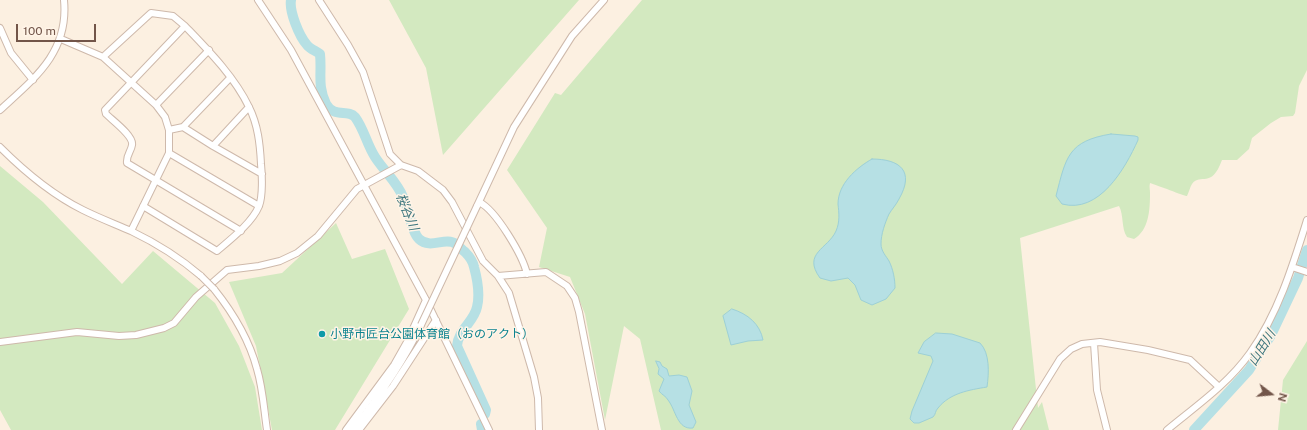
<!DOCTYPE html>
<meta charset="utf-8">
<style>
body{margin:0}
#map{position:relative;width:1307px;height:430px;overflow:hidden;background:#fcf0e1;font-family:"Public Sans",sans-serif}
canvas{display:block}
.north{position:absolute;left:1251px;top:374px;width:40px;height:40px;-webkit-text-stroke:3px #fff4e7;paint-order:stroke;rotate:106deg;font-size:11px;font-weight:700;line-height:16px;text-align:center;color:#725549}
.north::after{content:'';display:block;margin:auto;width:14px;height:18px;background:#725549;clip-path:polygon(50% 0,100% 100%,50% 72%,0 100%)}
.scale{position:absolute;left:16px;top:24px;width:80px;height:18px;box-sizing:border-box;border:2px solid #725549;border-top:0;padding-left:5px;font-size:12px;line-height:14px;white-space:nowrap;color:#725549;-webkit-text-stroke:3px #fff4e7;paint-order:stroke}
</style>
<div id="map">
<canvas width="1307" height="430"></canvas>
<div class="north">N</div>
<div class="scale">100 m</div>
</div>
<script>
const context = document.querySelector('canvas').getContext('2d');
context.lineJoin = 'round';
function fillPath(path, color) {
  context.fillStyle = color;
  context.fill(path, 'evenodd');
}
function trace(path, color, width, dash) {
  context.strokeStyle = color;
  context.lineWidth = width;
  context.lineCap = dash ? 'butt' : 'round';
  context.setLineDash(dash || []);
  context.stroke(path);
}
function drawText(font, color, halo, rows, align = 'center') {
  context.font = font + ' "Public Sans","Noto Sans JP",sans-serif';
  context.lineWidth = 3;
  context.setLineDash([]);
  context.textBaseline = 'middle';
  context.strokeStyle = halo;
  context.fillStyle = color;
  for (const [text, x, y, turn = 0] of rows) {
    context.save();
    context.translate(x, y);
    context.rotate((+turn || 0) * Math.PI / 180);
    context.textAlign = isNaN(turn) ? turn : align;
    if (halo) context.strokeText(text, 0, 0);
    context.fillText(text, 0, 0);
    context.restore();
  }
}
fillPath(new Path2D(`
 M389,0H579L443,155L426,68Z
 M642,0H1307V70L1299,86L1295,113L1293,116L1281,117L1271,123L1252,138L1249,149L1237,160H1222C1211,190 1201,172 1192,184C1190,187 1189,192 1187,196C1184,196 1157,185 1150,183C1149,187 1150,189 1150,193C1150,210 1149,230 1134,239L1127,237C1121,228 1124,215 1119,206L1020,238L1038,408L1042,402L1049,430H661L640,339L624,326L605,420L585,314L570,277L539,267L547,228L507,170L555,93L561,95Z
 M0,166L43,202L122,284L153,251L215,303L239,346L255,387L262,430H11L0,410Z
 M336,223L352,259L385,249L409,309L335,430H272L256,346L229,282L282,273Z
 M1307,341V430H1278L1283,380Z`), '#d3e9c0');
const water = new Path2D(`
 M1111,134L1135,136L1138,137V140C1125,169 1099,214 1062,204L1056,196C1066,157 1068,141 1111,134Z
 M872,159C900,159 915,171 899,199C896,205 892,209 889,214C885,223 881,234 881,244C881,251 886,256 889,261C893,269 895,279 895,288L886,299L872,305L861,300L855,285L848,278L831,281L820,278C802,253 828,249 836,231C840,222 839,213 838,204C838,184 856,168 872,159Z
 M732,309C748,314 760,324 763,340L748,341L731,345L723,316Z
 M936,333L952,334L980,343C990,353 989,373 987,387C969,390 950,393 938,408C935,411 936,414 933,417L919,423H914L910,419L912,411L933,361L931,356L918,353L924,342Z
 M656,361L660,362L662,366L667,369L669,376L679,375L687,377L692,391L689,405L696,422L693,428C677,430 676,410 668,400C666,396 662,395 659,391L664,379L658,374L659,369Z`);
fillPath(water, '#b6e0e4');
trace(water, '#9dd0d6', 1);
trace(new Path2D(`
 M291,0C289,11 299,36 307,45C310,49 316,51 320,54C322,73 317,85 326,104C334,118 348,109 355,117C364,129 367,145 375,157C384,171 397,182 403,197C409,208 411,231 419,239C431,250 445,236 456,244C459,246 462,250 465,252C469,256 473,262 474,267C477,278 480,295 477,307C474,322 458,330 457,346L486,410L485,414
 M481,424L482,430
 M1194,430L1249,370L1271,335L1298,278L1307,250`), '#b6e0e4', 10);
const minor = new Path2D(`
 M258,0L291,50L331,124L426,300L489,430
 M319,0L348,45L363,72L390,154L401,165L418,171L443,190L452,202L483,261L498,276L509,293L534,377L538,398L539,430
 M0,28L11,53L33,80
 M61,39L103,57L156,105L165,117L169,130V153L131,231
 M103,57L151,13L173,16L185,26L105,110L106,114C112,120 134,136 132,145C131,152 126,155 127,163L241,231
 M156,105L209,50
 M0,110C35,78 69,52 64,0
 M183,127L213,146L249,107
 M169,130L183,127L230,78
 M213,146L262,174
 M0,147C25,172 51,194 83,210C99,218 115,224 131,231C156,243 180,258 201,276
 M169,153L259,206
 M479,202C496,210 523,256 527,274
 M143,206L217,251C230,240 252,223 259,206C263,196 262,174 261,164C260,144 258,125 249,107C234,76 208,50 185,26
 M477,206L514,127L572,36L604,0
 M1292,267L1307,272
 M498,276L546,272L567,286L575,298L579,312L602,430
 M214,289C234,314 249,339 257,369C263,389 264,410 267,430
 M0,342L77,332L119,336L136,335L164,328L174,323L196,297L227,270L259,266L280,261L297,253L318,236L357,189L401,165
 M1094,343L1097,390L1107,430
 M346,430L394,365L407,342L426,300
 M353,430C379,397 403,363 421,325
 M359,430L393,386L436,320
 M1016,430L1060,359L1071,349L1082,344L1100,342L1148,350L1190,360L1219,387
 M1167,430C1196,406 1228,384 1250,353C1278,314 1293,265 1307,220`);
trace(minor, '#ceb9ab', 8);
trace(minor, '#fff', 6);
const minorBridge = new Path2D(`
 M201,276L214,289
 M421,325L477,206`);
trace(minorBridge, '#ceb9ab', 8, []);
trace(minorBridge, '#fff', 6);
for (const [x, y, r, color] of [
 [322,334,4,"#0f9aa8"]
]) {
  const dot = new Path2D();
  dot.arc(x, y, r, 0, 2 * Math.PI);
  context.fillStyle = color;
  context.fill(dot);
  trace(dot, '#fff4e7', 1.5);
}
drawText('12px', '#0d838f', '#fff4e7', [
 ["小野市匠台公園体育館（おのアクト）",330,334]
], 'left');
drawText('italic 13px', '#40787f', '#fff4e7', [
 ["桜谷川",407,212,68],
 ["山田川",1262,348,-58]
]);
</script>
